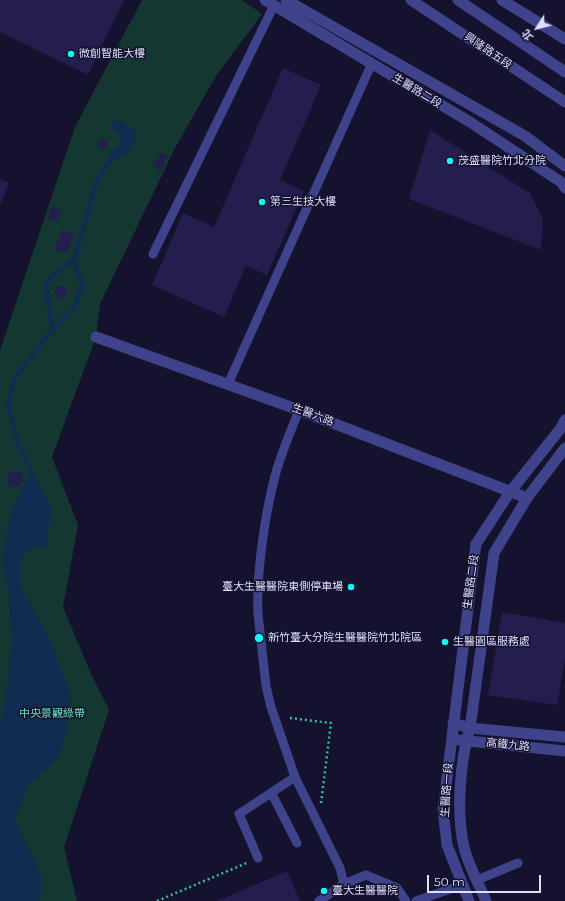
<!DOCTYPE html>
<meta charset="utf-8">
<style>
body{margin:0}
#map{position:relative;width:565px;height:901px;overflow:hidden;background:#14122d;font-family:Montserrat,"Noto Sans TC",sans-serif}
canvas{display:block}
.north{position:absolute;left:517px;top:8px;width:40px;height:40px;-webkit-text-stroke:3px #14122d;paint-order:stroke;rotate:234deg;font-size:11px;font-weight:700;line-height:16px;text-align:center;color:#dedeff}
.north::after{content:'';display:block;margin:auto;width:14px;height:18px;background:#dedeff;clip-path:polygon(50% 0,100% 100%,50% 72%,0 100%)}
.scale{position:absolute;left:427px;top:875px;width:114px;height:18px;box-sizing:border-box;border:2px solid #dedeff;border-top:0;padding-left:5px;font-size:12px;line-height:14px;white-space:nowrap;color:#dedeff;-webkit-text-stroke:3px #14122d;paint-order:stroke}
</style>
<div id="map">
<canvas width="565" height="901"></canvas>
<div class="north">北</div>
<div class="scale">50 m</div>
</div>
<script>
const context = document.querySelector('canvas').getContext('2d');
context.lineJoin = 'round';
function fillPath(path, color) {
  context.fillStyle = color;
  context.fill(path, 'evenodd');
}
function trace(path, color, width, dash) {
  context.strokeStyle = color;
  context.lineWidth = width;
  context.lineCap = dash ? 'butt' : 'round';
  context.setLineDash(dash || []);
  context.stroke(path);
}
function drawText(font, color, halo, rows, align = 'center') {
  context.font = font + ' Montserrat,"Noto Sans TC",sans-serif';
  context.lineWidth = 3;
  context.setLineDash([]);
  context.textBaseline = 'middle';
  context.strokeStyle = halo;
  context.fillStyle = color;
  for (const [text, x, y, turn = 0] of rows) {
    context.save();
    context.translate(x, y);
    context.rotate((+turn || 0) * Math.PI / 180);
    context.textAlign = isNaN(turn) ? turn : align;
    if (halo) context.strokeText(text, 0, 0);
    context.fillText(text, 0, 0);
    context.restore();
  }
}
fillPath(new Path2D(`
 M142,0H242L262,14L216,76L175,148L100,304L96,337L52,457L78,525L63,607L89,669L109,710L64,847L77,901H0V350L75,127Z`), '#153732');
fillPath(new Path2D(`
 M113,119L123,122L135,130L134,146L122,158L106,157L112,150L121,145L120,135L111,128Z
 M31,470L52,507L46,547H33L20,558L21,589L49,637L71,696L65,740L57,759L27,787L15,821L42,877L40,901H0V727L6,695L12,641L9,594L2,561L10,515Z`), '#0e2d50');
trace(new Path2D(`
 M53,329L45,283L74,259
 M31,470L18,443L8,405L15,377L53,329L75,307L82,284L74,259L98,178L112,158`), '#0e2d50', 4.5);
fillPath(new Path2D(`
 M0,0H124L88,75L0,32Z
 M283,68L321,85L280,180L304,191L267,275L246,266L224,317L152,285L183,213L214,227Z
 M430,130L530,193L543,220L541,250L409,199Z
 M97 144a5 5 0 1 1 10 0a5 5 0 1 1-10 0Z
 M161,153L168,156L161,171L153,167Z
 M0,179L9,183L0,205Z
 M53,207L61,211L56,222L48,218Z
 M62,230L74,234L67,253L54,249Z
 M55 292a6 6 0 1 1 12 0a6 6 0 1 1-12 0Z
 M7 479a8 8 0 1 1 16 0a8 8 0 1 1-16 0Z
 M502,612L565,623V660L557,705L488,695Z
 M287,871L300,901H217Z`), '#231e4d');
trace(new Path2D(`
 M290,718L331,723L321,803
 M157,901L249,862`), '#32bea7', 2.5, [2, 3]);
trace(new Path2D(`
 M153,254L274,5
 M228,384L372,63
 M299,410C291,431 281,453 275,476C265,514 256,575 258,614L266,686L271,707L295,777L340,868L344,884
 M272,794L297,843
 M258,858L239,814L295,777
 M477,880L518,863
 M319,901L344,884L366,875L397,888L406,901
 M416,901L462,885`), '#3e438b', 9);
trace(new Path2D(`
 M502,0L565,39
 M96,337L299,410L527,498`), '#3e438b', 11);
trace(new Path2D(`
 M265,0L470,122L561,182L565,188
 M286,0L525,136L565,166
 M411,0L565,102
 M458,0L565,72
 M453,723L470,728L565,737
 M459,740L565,751
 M469,901L447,845L443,810L476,544L510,492L561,428L565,420
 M486,901C479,884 468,865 464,847C456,814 460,760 470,728L494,553L527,498L565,448`), '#3e438b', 11);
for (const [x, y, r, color] of [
 [71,54,4,"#0cfdfc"],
 [450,161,4,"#0cfdfc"],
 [262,202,4,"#0cfdfc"],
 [351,587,4,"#0cfdfc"],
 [259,638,5,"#0cfdfc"],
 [445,642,4,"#0cfdfc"],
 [324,891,4,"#0cfdfc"]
]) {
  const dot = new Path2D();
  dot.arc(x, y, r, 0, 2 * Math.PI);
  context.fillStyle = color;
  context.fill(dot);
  trace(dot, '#14122d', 1.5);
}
drawText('11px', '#dedeff', '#14122d', [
 ["興隆路五段",488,51,34],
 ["生醫路二段",417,91,31],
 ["生醫六路",313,415,21],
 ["生醫路二段",471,582,-82],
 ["高鐵九路",508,745,6],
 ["生醫路一段",447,790,-86]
]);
drawText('11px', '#dedeff', '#14122d', [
 ["微創智能大樓",79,54],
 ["茂盛醫院竹北分院",458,161],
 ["第三生技大樓",270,202],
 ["臺大生醫醫院東側停車場",343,587,"right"],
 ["新竹臺大分院生醫醫院竹北院區",268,638],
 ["生醫園區服務處",453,642],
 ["臺大生醫醫院",332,891]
], 'left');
drawText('11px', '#68e0b6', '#14122d', [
 ["中央景觀綠帶",52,714]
]);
</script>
